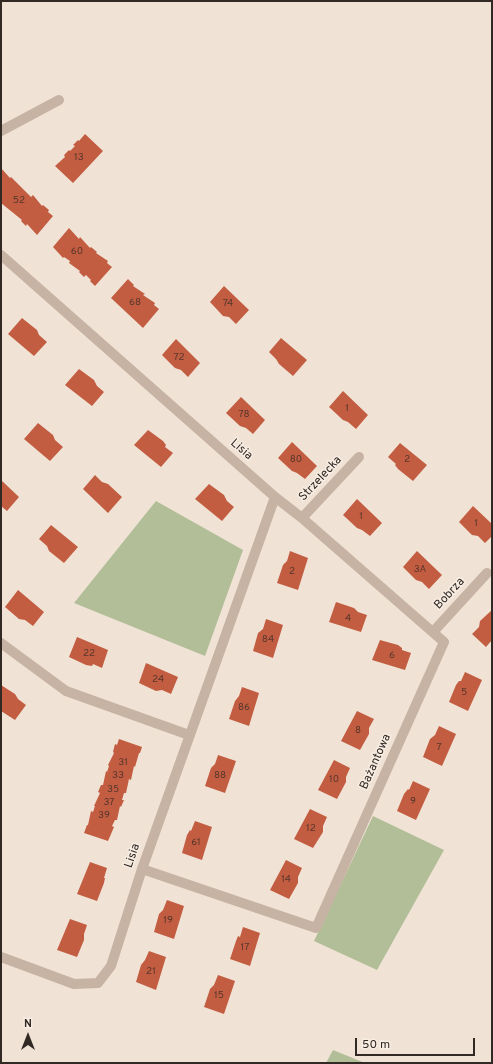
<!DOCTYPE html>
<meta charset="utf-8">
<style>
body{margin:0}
#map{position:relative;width:493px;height:1064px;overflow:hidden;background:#f0e3d6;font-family:Overpass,sans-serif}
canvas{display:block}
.frame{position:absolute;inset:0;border:2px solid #322925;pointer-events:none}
.north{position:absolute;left:8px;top:1016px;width:40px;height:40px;-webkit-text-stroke:3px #f8ede2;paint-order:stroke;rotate:0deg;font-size:11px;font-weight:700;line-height:16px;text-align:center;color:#322925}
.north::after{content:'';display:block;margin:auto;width:14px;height:18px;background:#322925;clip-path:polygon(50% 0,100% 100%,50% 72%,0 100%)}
.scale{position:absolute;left:355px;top:1038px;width:120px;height:18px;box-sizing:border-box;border:2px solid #322925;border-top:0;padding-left:5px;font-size:12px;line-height:14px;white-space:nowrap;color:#322925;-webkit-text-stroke:3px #f8ede2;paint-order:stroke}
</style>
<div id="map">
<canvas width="493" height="1064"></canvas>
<div class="frame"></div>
<div class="north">N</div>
<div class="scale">50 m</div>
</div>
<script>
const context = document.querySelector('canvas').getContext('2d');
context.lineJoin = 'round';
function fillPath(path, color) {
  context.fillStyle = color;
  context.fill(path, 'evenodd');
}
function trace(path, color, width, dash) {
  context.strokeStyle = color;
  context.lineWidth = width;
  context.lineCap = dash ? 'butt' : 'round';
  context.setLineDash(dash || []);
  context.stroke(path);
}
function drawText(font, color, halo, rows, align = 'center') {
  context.font = font + ' Overpass,sans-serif';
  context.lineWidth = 3;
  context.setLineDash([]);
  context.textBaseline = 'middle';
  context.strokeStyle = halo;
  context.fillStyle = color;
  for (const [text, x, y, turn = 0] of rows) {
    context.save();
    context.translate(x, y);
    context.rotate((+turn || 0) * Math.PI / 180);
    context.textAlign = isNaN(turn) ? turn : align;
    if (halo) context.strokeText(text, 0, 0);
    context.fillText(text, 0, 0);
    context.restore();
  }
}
fillPath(new Path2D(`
 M156,501L243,550L205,656L74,603Z
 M373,816L444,850L377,970L314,941Z
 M333,1050L365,1063H326Z`), '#b2be97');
fillPath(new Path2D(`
 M85,134L103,151L73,183L55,166L65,157L64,155L69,150L70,151L75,146L73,145L78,140L79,141Z
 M1,168L10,178L11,177L31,197L33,195L42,206L43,205L49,210L48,212L53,216L37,235L27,224L26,226L21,221L22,220L1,203Z
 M69,228L79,239L80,237L90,248L91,247L97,252L96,253L108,261L107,263L112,267L95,286L90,281L91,280L86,275L84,277L79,272L80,271L69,263L70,261L64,257L63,258L53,247Z
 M128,279L134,285L133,286L145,294L143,295L155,303L154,305L159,309L143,328L111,298Z
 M224,286L249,310L236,324L229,317L223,316L210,302Z
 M22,318L37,330L39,335L47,342L34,356L8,334Z
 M281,338L307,360L293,376L279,364L276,359L269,352Z
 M176,339L200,363L188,377L181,370L175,368L162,355Z
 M79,369L94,380L97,386L104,392L92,406L65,385Z
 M343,391L368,415L356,429L348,422L343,420L329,407Z
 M241,397L265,420L253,434L246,428L240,426L226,413Z
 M38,423L53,435L55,440L63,447L50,461L24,439Z
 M148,430L163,441L166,445L165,447L173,453L161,467L134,445Z
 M292,442L317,466L305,479L297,473L292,471L278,458Z
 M400,443L427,465L413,481L398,469L395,465L396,464L388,457Z
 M95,475L102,482L108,484L122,497L108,513L83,489Z
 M1,480L19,497L7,511L1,506Z
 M209,484L224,495L227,501L234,507L222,521L195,499Z
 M357,499L382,523L370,536L362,530L357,528L343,515Z
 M473,506L492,524V536L485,543L478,536L472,535L459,522Z
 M51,525L78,547L64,563L49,551L47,546L39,539Z
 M290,551L308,558L298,590L277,583L283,565L287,561Z
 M417,551L442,575L429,589L422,582L416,580L403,567Z
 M18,590L44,612L33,626L25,620L19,619L5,607Z
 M336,602L354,608L358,612L367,615L361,632L329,622Z
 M492,610V640L486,647L472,634L479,627L480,621Z
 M266,619L283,625L273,658L253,651L258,633L263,629Z
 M77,637L108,650L102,668L93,664L92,666L86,665L69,657Z
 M380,640L398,645L402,648V650L411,653L405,670L372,660Z
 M146,663L178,677L171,694L162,690L156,691L139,683Z
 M465,672L482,680L468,711L449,702L456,685L459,681H461Z
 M1,685L15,694L18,699L26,705L15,720L1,711Z
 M242,687L259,693L249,726L229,719L235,701L239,696Z
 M357,711L374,719L369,728V734L360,750L341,741Z
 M439,726L456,734L442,766L423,757L430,739L435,735Z
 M119,739L142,747L140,753H139L135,767L134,766L131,780L129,779L126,793H124L122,800H124L121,807L120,806L117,820H115L112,826L114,827L108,841L84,833L87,825H88L91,811L93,812L95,806H94L100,793L98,792L101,785H103L106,771L107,772L109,766L108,765L114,753L113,752L115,744L117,745Z
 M218,755L236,761L225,793L205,786L211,768L215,764Z
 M334,760L350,768L346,777V782L337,799L318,790Z
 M413,781L430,789L416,820L397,811L404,794L408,789L409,790Z
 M310,809L327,817L323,826V832L313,848L294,839Z
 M195,821L212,827L202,860L182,853L187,835L190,830L191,831Z
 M286,860L302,868L298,877V883L289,899L270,890Z
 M90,862L107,868L104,878H105L104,883L97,901L77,894Z
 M167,900L184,906L174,939L154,932L159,914L163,910Z
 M70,919L87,925L84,934V940L77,957L57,950Z
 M243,927L260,933L250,966L230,959L236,941L238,936L240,937Z
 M149,951L166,957L156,990L136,982L141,965L145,960Z
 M218,975L235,981L224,1014L204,1007L210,989L214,985Z`), '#c35d41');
trace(new Path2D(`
 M1,131L59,100
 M1,255L275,497L142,869L111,966L98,983L74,984L1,957
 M302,518L359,457
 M433,632L487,573
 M1,643L66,691L189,735
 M142,869L316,928L444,642L302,518L275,497`), '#c7b3a3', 10);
drawText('10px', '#56362c', null, [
 ["13",79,158],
 ["52",19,201],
 ["60",77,252],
 ["68",135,303],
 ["74",228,304],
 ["72",179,358],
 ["1",347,409],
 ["78",244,415],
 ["80",296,460],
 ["2",407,460],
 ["1",361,517],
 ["1",476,524],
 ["3A",420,570],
 ["2",292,572],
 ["4",348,619],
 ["84",268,640],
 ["22",89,654],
 ["6",392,656],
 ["24",158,680],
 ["5",464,693],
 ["86",244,708],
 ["8",358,731],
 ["7",439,748],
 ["31",123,763],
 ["33",118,776],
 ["88",220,776],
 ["10",334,780],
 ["35",113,790],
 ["9",413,802],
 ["37",109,803],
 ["39",104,816],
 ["12",311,829],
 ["61",196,843],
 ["14",286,880],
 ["19",168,921],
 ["17",245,948],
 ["21",151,972],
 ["15",219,996]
]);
drawText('12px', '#322925', '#f8ede2', [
 ["Lisia",241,450,41],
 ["Strzelecka",321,479,-47],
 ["Bobrza",450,594,-47],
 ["Bażantowa",376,762,-66],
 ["Lisia",133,856,-71]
]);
</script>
